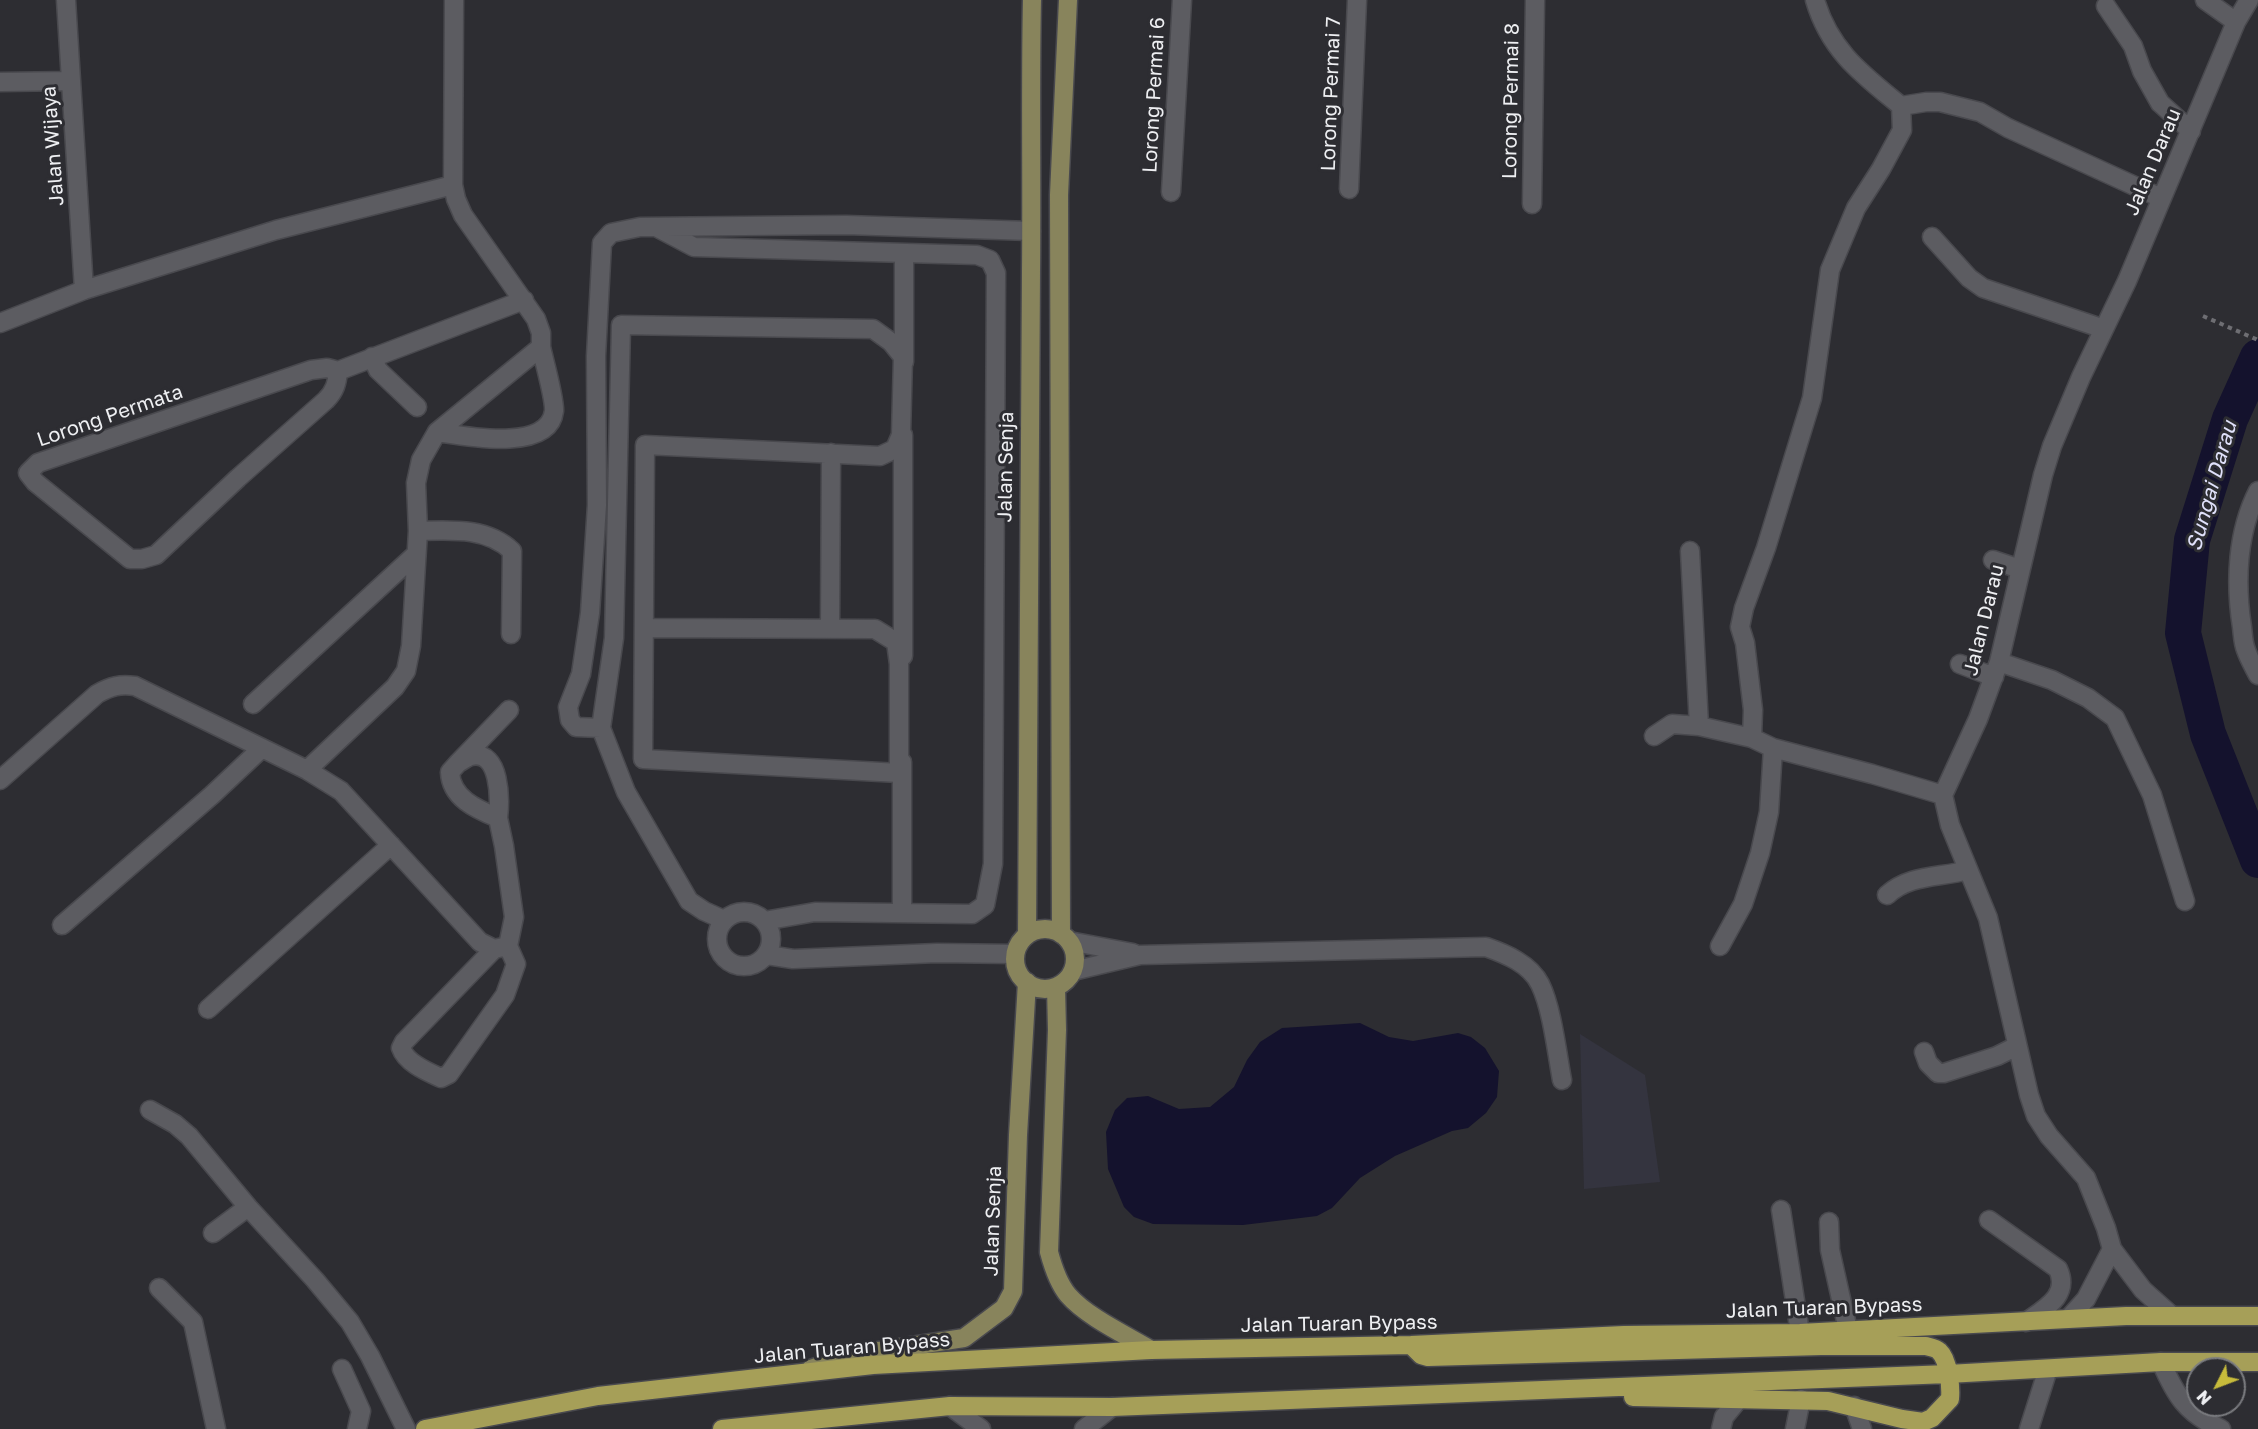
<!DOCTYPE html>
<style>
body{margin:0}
#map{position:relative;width:2258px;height:1429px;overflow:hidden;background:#2d2d32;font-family:"Golos Text",sans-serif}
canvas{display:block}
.north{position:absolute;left:2186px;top:1357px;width:60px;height:60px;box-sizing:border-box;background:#2d2d32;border:2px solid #7a7b7f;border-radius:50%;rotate:228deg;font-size:16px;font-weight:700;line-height:24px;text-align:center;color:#eeeff2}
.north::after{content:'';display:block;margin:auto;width:21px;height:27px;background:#c7bb3b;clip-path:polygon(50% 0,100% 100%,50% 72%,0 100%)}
</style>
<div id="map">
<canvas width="2258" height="1429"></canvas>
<div class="north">N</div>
</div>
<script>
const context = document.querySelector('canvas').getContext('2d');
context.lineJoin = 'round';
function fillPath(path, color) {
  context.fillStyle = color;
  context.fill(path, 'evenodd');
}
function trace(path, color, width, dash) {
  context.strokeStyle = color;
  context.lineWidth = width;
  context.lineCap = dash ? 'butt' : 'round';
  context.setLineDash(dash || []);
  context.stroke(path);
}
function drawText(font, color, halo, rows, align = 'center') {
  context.font = font + ' "Golos Text",sans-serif';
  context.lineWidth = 6;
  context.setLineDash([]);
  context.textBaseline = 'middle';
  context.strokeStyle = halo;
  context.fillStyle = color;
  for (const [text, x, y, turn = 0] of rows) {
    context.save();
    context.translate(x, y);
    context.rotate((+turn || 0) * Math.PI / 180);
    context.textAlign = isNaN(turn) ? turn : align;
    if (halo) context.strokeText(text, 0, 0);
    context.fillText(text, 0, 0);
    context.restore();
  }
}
fillPath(new Path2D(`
 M1580,1034L1645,1075L1660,1182L1584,1189Z`), '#34343f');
fillPath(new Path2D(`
 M1360,1023L1389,1037L1413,1041L1458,1033L1471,1037L1485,1048L1499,1071L1497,1097L1486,1113L1468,1128L1452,1131L1395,1156L1360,1178L1332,1208L1317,1216L1243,1225L1153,1224L1134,1217L1124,1207L1108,1169L1106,1132L1115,1110L1127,1098L1148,1096L1179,1109L1210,1107L1234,1087L1247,1060L1260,1042L1282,1028Z`), '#14122d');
trace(new Path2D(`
 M2258,357L2230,419L2192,540L2183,633L2208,734L2258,860`), '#14122d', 36);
const minor = new Path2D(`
 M66,0L84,290
 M2205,0L2236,22
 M2106,6L2133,46L2142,71L2160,103L2191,131
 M0,82L71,81
 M1901,106L1926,102H1940L1980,112L2008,128L2161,198
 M1349,189L1357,0
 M1171,192L1182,0
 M1532,204L1535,0
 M656,227L694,247L977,255L990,260L996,273L993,864L985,905L972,914L815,912L764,921
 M1932,237L1969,278L1983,288L2104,329
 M0,323L84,290L276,230L453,185
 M372,357L378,370L417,407
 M904,362V253
 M338,371C337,383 335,391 326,400L238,478L156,555L142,559H130L35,482L28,473L38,463L311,370L327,368L338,371L524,300
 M437,432C464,436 549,453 554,411C555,399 544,361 541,347
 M2258,491C2237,532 2235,582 2242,627C2243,635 2243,643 2246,650C2249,659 2254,667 2258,675
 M418,531C451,530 487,527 512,551L511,634
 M1690,551L1699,726
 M1993,560L2020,569
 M644,628L875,629L896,642L899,664V773L643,759L645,445L880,456L895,449L901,435L903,357L891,342L873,329L621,325L614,638L601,728L626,792L689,901L704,911L724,920
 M830,629L831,453
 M903,656V435
 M1999,662L2052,680L2088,698L2115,718L2152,795L2185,901
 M1960,664L1994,677
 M253,704L416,554
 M601,728L576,727L570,720L568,707L581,674L590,613L597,505L596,356L602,243L611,233L640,227L846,225L1031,231
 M1654,736L1672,724L1699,726L1752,738L1773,748L1872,774L1943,795
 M1752,738L1753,710L1745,643L1740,627L1744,608L1766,548L1812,398L1830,270L1856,208L1881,169L1902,130L1901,106C1862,74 1830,51 1815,0
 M458,763C462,761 467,757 471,756C501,749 500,801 498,818C476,809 451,798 450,772L458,763L509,710
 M307,770L395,687L406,671L411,646L418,531L416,483L421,460L437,432L541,347V333L536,319L463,215L456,199L453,185L454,0
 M0,780L97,694C111,686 120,684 135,686L307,770L341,791L480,942L494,949
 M498,818L504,846L514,917L508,946L494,949L404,1042L401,1048C406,1063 428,1072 441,1078L449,1074L505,995L516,964L508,946
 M1887,895C1910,874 1939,878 1968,870
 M717 939a27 27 0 1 1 54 0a27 27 0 1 1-54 0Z
 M902,913V762
 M62,925L212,795L262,748
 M1069,941L1133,953
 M1720,946L1743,904L1760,853L1769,812L1773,748
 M767,955L793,959L937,953L1015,954
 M1073,971L1140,955L1486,947C1506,954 1530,964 1540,984C1552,1008 1557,1053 1562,1080
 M208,1009L391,845
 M1924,1052L1928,1063L1938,1073H1944L1997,1056L2017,1046
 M150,1110L175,1124L189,1136L248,1207L315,1280L350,1322L370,1356L406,1429
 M1781,1210L1800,1333
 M1989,1220L2058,1269C2070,1295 2046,1308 2026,1322
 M1829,1222L1830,1250L1848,1330
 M213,1233L248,1207
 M159,1288L193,1322L216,1429
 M2171,1315L2143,1290L2112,1249L2106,1228L2086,1178L2049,1136L2036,1116L2029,1095L1988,918L1950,825L1943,795L1978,719L1999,662L2043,475L2052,446L2081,377L2127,281L2236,22L2249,0
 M2068,1319L2086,1299L2112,1249
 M2161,1362C2176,1396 2186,1413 2221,1429
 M342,1369L361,1411L357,1429
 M950,1406L981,1429
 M1854,1406L1862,1429
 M1084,1429L1112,1407
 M1721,1429L1724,1417L1738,1400
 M1795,1429L1801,1399
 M2029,1429L2048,1369`);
const major = new Path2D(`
 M1015 959a30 30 0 1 1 60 0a30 30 0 1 1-60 0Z
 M1027,934C1027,714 1029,493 1031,272C1032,181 1030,91 1032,0
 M1061,934L1059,195L1068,0
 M1056,987L1057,1030L1049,1252C1053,1267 1058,1283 1068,1295C1087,1317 1126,1335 1151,1350
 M811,1369L847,1356L964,1338L1004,1308L1013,1291L1018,1135L1027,982`);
const highway = new Path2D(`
 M1411,1345L1421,1355L1428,1357L1821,1346H1926C1930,1347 1936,1348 1939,1351C1949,1360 1951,1388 1950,1399L1932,1418L1923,1422L1902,1419L1828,1401L1633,1397
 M425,1429L598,1396L873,1365L1151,1350L1411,1345L1624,1335L1800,1333L2126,1316H2258
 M722,1429L950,1406L1112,1407L1948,1374L2161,1362H2258`);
trace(minor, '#49494e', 21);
trace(major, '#49494e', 21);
trace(highway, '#49494e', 21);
trace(new Path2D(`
 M2203,316L2258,340`), '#6e6e73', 4, [4.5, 4.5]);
trace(minor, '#5c5c61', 18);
trace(major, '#88845c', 18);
trace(highway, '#a69f58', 18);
drawText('20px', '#eeeff2', '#2d2d32', [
 ["Lorong Permai 7",1331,94,-88],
 ["Lorong Permai 6",1154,95,-87],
 ["Lorong Permai 8",1511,101,-89],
 ["Jalan Wijaya",53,146,-94],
 ["Jalan Darau",2153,162,-67],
 ["Lorong Permata",110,416,-19],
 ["Jalan Senja",1006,467,-89],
 ["Jalan Darau",1984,620,-76],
 ["Jalan Senja",993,1221,-88],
 ["Jalan Tuaran Bypass",1824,1308,-2],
 ["Jalan Tuaran Bypass",1339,1324,-1],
 ["Jalan Tuaran Bypass",852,1348,-5]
]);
drawText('italic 21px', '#e0e1fa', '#2d2d32', [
 ["Sungai Darau",2212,486,-74]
]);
</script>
